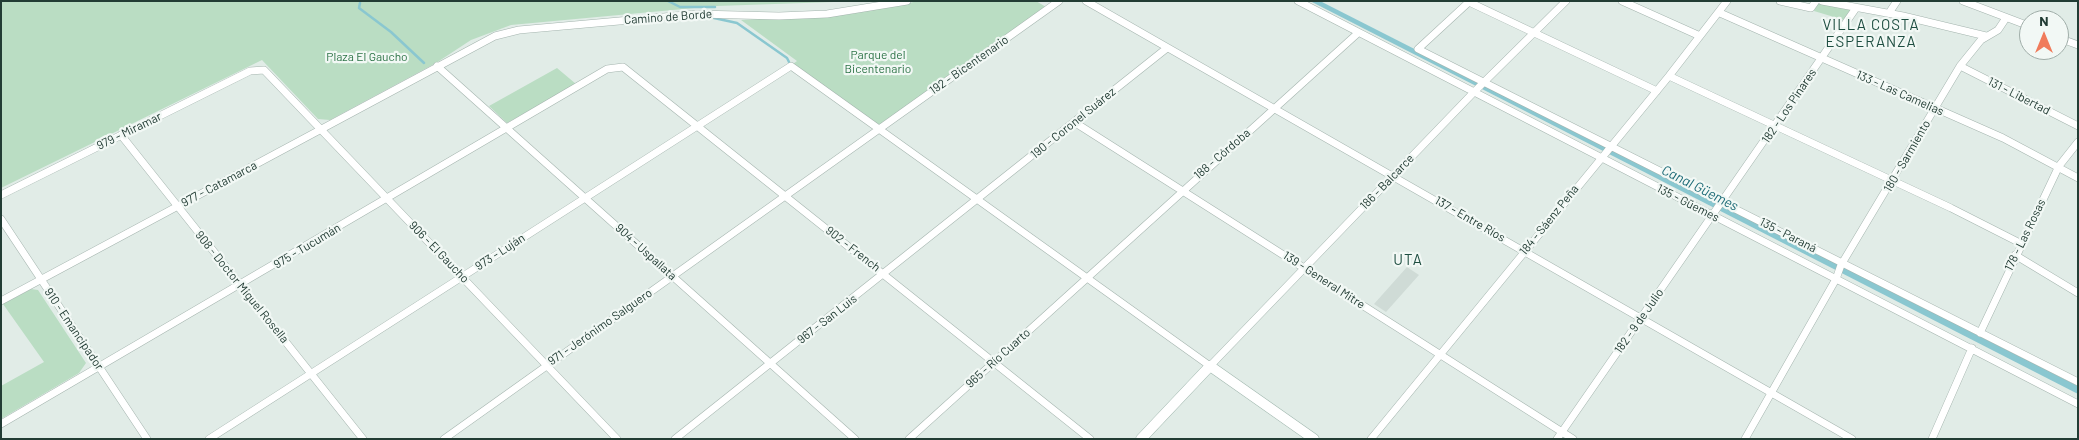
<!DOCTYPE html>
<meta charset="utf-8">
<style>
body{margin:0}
#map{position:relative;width:2079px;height:440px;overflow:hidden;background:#e1ece7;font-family:Barlow,sans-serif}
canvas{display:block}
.frame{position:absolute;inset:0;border:2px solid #223c34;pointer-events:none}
.north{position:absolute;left:2019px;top:10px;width:50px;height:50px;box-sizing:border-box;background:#f2f8f5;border:1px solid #9fada8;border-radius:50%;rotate:0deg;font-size:14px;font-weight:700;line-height:20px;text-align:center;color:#223c34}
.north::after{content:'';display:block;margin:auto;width:18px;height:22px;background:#f07b5b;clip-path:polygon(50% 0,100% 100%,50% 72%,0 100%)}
</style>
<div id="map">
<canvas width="2079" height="440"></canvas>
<div class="frame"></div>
<div class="north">N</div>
</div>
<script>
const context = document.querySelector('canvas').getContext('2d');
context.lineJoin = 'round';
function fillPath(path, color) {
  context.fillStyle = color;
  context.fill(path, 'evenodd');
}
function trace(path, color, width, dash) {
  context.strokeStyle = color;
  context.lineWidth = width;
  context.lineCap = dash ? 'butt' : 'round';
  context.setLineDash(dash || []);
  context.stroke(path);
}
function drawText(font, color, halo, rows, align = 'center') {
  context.font = font + ' Barlow,sans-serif';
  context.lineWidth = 4.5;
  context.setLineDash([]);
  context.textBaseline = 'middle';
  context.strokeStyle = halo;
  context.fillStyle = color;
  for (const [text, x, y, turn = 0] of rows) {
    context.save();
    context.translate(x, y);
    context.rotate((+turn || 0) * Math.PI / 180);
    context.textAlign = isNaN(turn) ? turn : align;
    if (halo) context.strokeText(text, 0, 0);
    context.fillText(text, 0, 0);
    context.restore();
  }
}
fillPath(new Path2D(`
 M1407,267L1419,275L1386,312L1374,304Z`), '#cfdbd6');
fillPath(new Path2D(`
 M1,1H863L716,6L511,25L471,40L436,63L330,120L318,119L262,60L1,188Z
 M919,1H1036L1046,7L879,125L793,64L797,61L741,20L850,14Z
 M1817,1L1852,10L1844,20L1814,11Z
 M557,68L576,84L507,123L489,106Z
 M31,289L38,290L86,363L79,373L1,419V386L44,362L3,304Z`), '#baddc3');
fillPath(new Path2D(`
 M1310,1H1320L2078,386V394Z`), '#8ac7d0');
trace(new Path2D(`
 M668,1L680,7H715
 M360,3L359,8L391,32L424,63
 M714,18L737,23L787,58L789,62`), '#8ac7d0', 2.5);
const street = new Path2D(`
 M1086,1L1852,439
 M1298,1L2078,404
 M1470,1L1418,49L2078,382
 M1622,1L1700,36
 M1780,1L1811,8L1816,1
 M1822,1L1903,16L1986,36
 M1963,1L2029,26
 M1469,2L1657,91
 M1720,13L2003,138L2078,178
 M1889,13L1897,1
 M2059,38L2078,45
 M437,66L855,439
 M1960,66L2078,126
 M1669,76L1951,208L2020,243
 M1074,122L1573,439
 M121,135L363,439
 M1,195L250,71L264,70L617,439
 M1,219L147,439
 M2015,255L2078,293
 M1,301L495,36L519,30L697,14L779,16L827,14L907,1
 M1980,333L2059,166L2078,142
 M1,424L607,69L623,67L1090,439
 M209,439L791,66L1210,366L1474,92L1566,1
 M444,439L1059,1
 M675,439L1167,48
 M909,439L1358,33
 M1371,439L1669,76L1727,1
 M1557,439L1856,8
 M1745,439L1836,279L1841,265L1960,66L1981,40L1998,30L2006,18
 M1932,439L1972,348`);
const secondary = new Path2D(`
 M1141,439L1210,366L1314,439`);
trace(street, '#a4b4ae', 8);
trace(secondary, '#a0b7ae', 11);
trace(street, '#fff', 7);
trace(secondary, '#fff', 10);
drawText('12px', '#223c34', '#f2f8f5', [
 ["Camino de Borde",668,17,-4],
 ["192 - Bicentenario",969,65,-35],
 ["133 - Las Camelias",1900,93,24],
 ["131 - Libertad",2019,96,27],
 ["182 - Los Pinares",1789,106,-56],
 ["190 - Coronel Suárez",1073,123,-39],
 ["979 - Miramar",129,131,-26],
 ["188 - Córdoba",1222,154,-41],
 ["180 - Sarmiento",1907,156,-60],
 ["186 - Balcarce",1387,182,-46],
 ["977 - Catamarca",219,184,-28],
 ["135 - Güemes",1688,203,27],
 ["137 - Entre Ríos",1470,219,30],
 ["184 - Sáenz Peña",1549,220,-51],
 ["135 - Paraná",1788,235,27],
 ["178 - Las Rosas",2025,235,-64],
 ["975 - Tucumán",307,246,-31],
 ["902 - French",853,249,38],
 ["906 - El Gaucho",439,252,46],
 ["973 - Luján",500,252,-33],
 ["904 - Uspallata",646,252,42],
 ["139 - General Mitre",1324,280,33],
 ["908 - Doctor Miguel Rosella",242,287,51],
 ["967 - San Luis",827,319,-38],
 ["182 - 9 de Julio",1639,321,-55],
 ["971 - Jerónimo Salguero",600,327,-35],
 ["910 - Emancipador",74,329,56],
 ["965 - Río Cuarto",998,358,-42]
]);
drawText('12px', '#2c7346', '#f2f8f5', [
 ["Parque del",878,55],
 ["Bicentenario",878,69],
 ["Plaza El Gaucho",367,57]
]);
drawText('italic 14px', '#1d6b77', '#f2f8f5', [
 ["Canal Güemes",1700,188,27]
]);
context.letterSpacing = '1px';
drawText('15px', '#1e4e41', '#f2f8f5', [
 ["VILLA COSTA",1871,25],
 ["ESPERANZA",1871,42],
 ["UTA",1408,260]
]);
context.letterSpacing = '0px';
</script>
